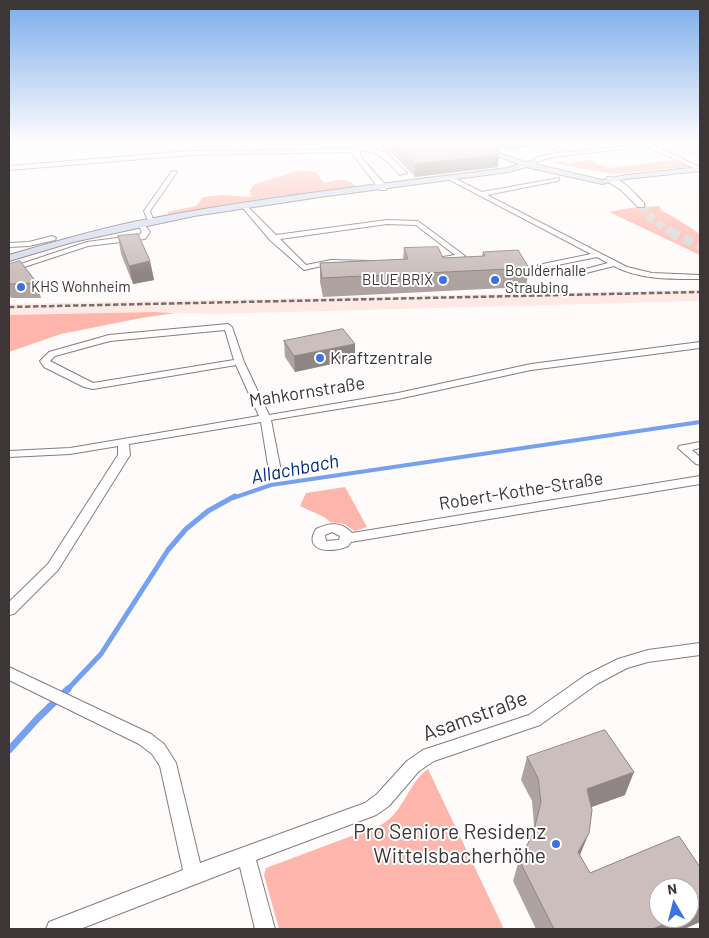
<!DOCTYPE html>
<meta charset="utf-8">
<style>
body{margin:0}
#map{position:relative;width:709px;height:938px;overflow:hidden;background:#fefbfa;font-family:Barlow,sans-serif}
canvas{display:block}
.frame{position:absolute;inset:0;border:10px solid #3c3736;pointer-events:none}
.north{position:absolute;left:649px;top:878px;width:50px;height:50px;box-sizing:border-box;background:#fff;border:1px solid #b1afaf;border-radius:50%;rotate:352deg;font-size:14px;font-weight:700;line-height:20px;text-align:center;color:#3c3736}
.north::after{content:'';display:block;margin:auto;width:18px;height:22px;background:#3b71e1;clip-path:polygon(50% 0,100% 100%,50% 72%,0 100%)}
</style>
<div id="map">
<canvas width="709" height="938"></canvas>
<div class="frame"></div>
<div class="north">N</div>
</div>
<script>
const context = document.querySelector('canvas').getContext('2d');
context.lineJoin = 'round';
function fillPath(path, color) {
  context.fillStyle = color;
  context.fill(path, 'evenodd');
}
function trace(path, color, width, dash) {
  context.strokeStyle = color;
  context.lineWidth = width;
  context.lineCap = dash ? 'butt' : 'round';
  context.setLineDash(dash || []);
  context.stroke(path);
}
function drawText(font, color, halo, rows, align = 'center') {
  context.font = font + ' Barlow,sans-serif';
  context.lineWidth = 4;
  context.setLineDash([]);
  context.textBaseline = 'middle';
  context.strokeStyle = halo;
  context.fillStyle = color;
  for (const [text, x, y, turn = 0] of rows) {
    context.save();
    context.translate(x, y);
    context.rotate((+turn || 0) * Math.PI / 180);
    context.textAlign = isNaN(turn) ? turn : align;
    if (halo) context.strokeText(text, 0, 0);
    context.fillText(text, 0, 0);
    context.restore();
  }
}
fillPath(new Path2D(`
 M656,144H700V154L682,157Z
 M700,290V301L213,314L154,312L9,315V304Z`), '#ffe9e5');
fillPath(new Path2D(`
 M591,160L604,167L612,168L672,160L688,167L614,174L551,163L560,161L569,163Z
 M300,170L316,172L324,183C337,180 345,177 356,186L253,200L170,215L167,212L196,206L203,197L222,195L251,197L250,191L253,185Z
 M659,206L662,211C667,212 694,230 700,234V255L609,212L629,208Z
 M154,312L175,313L141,318L61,334L9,352V315Z
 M345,487L367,527L355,531L344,524L330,522L324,517L300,506L306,493Z
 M428,769L504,929H279L264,875L266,868L381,825C405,811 407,784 428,769Z`), '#feb5ab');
trace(new Path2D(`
 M233,498L271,485L700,422`), '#76a0f0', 4);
trace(new Path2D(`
 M67,690L101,654L168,550L186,529L208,511L235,496`), '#76a0f0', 5);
trace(new Path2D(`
 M9,750L38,718L68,689`), '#76a0f0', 7);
trace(new Path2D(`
 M641,205L652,219L672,233`), '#d7d4d3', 8, [8, 4]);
trace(new Path2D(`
 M670,232L700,246`), '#d7d4d3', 10, [10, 5]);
const minor = new Path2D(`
 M544,144H550L569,152L650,144L700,167V171L646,146L554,157L532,163V161L538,157L561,152Z
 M172,171L177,172L150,211L154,222L149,223L144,211Z
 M450,176L482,192L559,178V180L557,181L487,195L627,267L652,273L700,275V279C672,279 640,280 614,266L578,275V271L608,263L597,257L538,269V265L591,254L448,179V177Z
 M242,205H246L276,235L387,220L418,221L465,256L461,258L437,262V258L455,255L416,225L387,224L280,239L306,265L331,260L371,261L375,263L371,265L331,264L304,270L270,240L242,207Z
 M139,223H143L150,232L145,239L88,246L9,272V268L87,242L139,235L142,232L138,224Z
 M52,236L56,238L55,240L29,246L9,247V243L29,242Z
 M228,324L232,327L244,362L269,415L398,393L531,364L700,342V348L531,370L398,399L271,420L281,471L275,475L269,471L261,422L129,444L130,455L58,570L14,614L9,615V602L48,564L118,455V446L70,454L9,457V451L70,448L259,416L236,365L93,389L84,387L44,367L40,361L49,352L109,335ZM225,330L234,360L93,383L50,361L55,356L110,341Z
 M700,442V448L692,450L700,457V465L696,464L678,448L679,446Z
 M700,476V484L351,542L348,546C334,553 302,553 316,529C329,523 341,521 352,533ZM332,532L340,536L339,540L326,541L325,535Z
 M700,643V655L648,662L627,668L597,684L540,725L434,761L419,771L389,806L376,815L256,860L275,929H255L240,867L80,929H46L49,922L183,870L160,766L152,754L139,744L9,680V667L151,734L164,744L176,763L200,863L365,803L377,794L407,761L423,750L529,715L586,675L618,659L648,650Z`);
const tertiary = new Path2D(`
 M365,147L387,153L407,173L400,175C388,162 379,150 360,151L361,157L386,186V190H380L351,152L190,155L9,170V166L190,151L309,150Z
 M607,177C621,176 635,194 644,203V207H638L621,190L607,181Z`);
const secondary = new Path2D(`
 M463,144H473L526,162L537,160L538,162L535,164L602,180L626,175L700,167V171L626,179L602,184L526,167L509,172L320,197L194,216L73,242L9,261V255C50,243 91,231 133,222C257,197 383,184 508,168L519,164Z`);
trace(minor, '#887c7b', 2);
trace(tertiary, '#887c7b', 2);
trace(secondary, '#887c7b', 2);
fillPath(minor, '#fff');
fillPath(tertiary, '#fff');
fillPath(secondary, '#d1dcf0');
trace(new Path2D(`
 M9,307L700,292`), '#75706f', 2.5, [5.5, 2.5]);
fillPath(new Path2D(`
 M379,144H531V146L509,151L497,147L499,155L498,167L415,177L394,155L379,146Z
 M118,236L150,261L154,280L133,284L121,254Z
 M404,248L443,258L482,256L483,252L529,268L526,287L323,297L320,282V263L403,259Z
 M9,264L37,283L41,298H11L9,295Z
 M284,341L355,344V359L295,372L285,357Z
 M527,757L625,795L591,807L580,855L590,873L700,922L684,929H536L513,881L519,860L531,837L534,825L532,801L521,780Z`), '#afa3a2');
fillPath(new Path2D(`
 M509,144H531V146L509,151Z
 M499,155L498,167L415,177V164Z
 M150,261L154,280L133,284L129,266Z
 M355,344V359L295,372L294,356Z
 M634,772L625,795L578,812L587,789Z
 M589,833L580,855L570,874L578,852Z
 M700,908V922L684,929H653L677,918H689V913Z`), '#8e8584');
const building = new Path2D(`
 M395,144H491L497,146L499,155L415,164Z
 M138,234L150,261L129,266L118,236Z
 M438,247L443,258L485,256L483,252L518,250L529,268L322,278L320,263L408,259L404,248Z
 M20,261L37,283L9,284V264Z
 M343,329L355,344L294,356L284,341Z
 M605,730L634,772L587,789L592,810L589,833L578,852L590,873L679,836L700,867V908L689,913V888H659V918H677L653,929H554L519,860L533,834L541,802L538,778L527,757Z`);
fillPath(building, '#cbbebc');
trace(building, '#8e8584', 1);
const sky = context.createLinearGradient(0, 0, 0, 275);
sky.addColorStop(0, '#7aaceb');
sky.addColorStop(0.52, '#fffdfd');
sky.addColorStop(1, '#fffdfd00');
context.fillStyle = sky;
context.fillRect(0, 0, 709, 275);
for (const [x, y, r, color] of [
 [443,280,5,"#3b71e1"],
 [495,280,5,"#3b71e1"],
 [21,287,5,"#3b71e1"],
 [320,358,5,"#3b71e1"],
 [556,844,5,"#3b71e1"]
]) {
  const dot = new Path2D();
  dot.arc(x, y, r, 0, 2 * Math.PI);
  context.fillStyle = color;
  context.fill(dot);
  trace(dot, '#fff', 2);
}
drawText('15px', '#3c3736', '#fff', [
 ["Boulderhalle",505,271],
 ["Straubing",505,288],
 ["BLUE BRIX",433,280,"right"],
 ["KHS Wohnheim",31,287]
], 'left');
drawText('18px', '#3c3736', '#fff', [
 ["Kraftzentrale",330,358]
], 'left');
drawText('18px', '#3c3736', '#fff', [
 ["Mahkornstraße",307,392,-9],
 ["Robert-Kothe-Straße",521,491,-9]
]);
drawText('italic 19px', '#012983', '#fff', [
 ["Allachbach",295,469,-11]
]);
drawText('21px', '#3c3736', '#fff', [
 ["Asamstraße",475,716,-20]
]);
drawText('21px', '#3c3736', '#fff', [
 ["Pro Seniore Residenz",546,832],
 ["Wittelsbacherhöhe",546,856]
], 'right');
</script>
